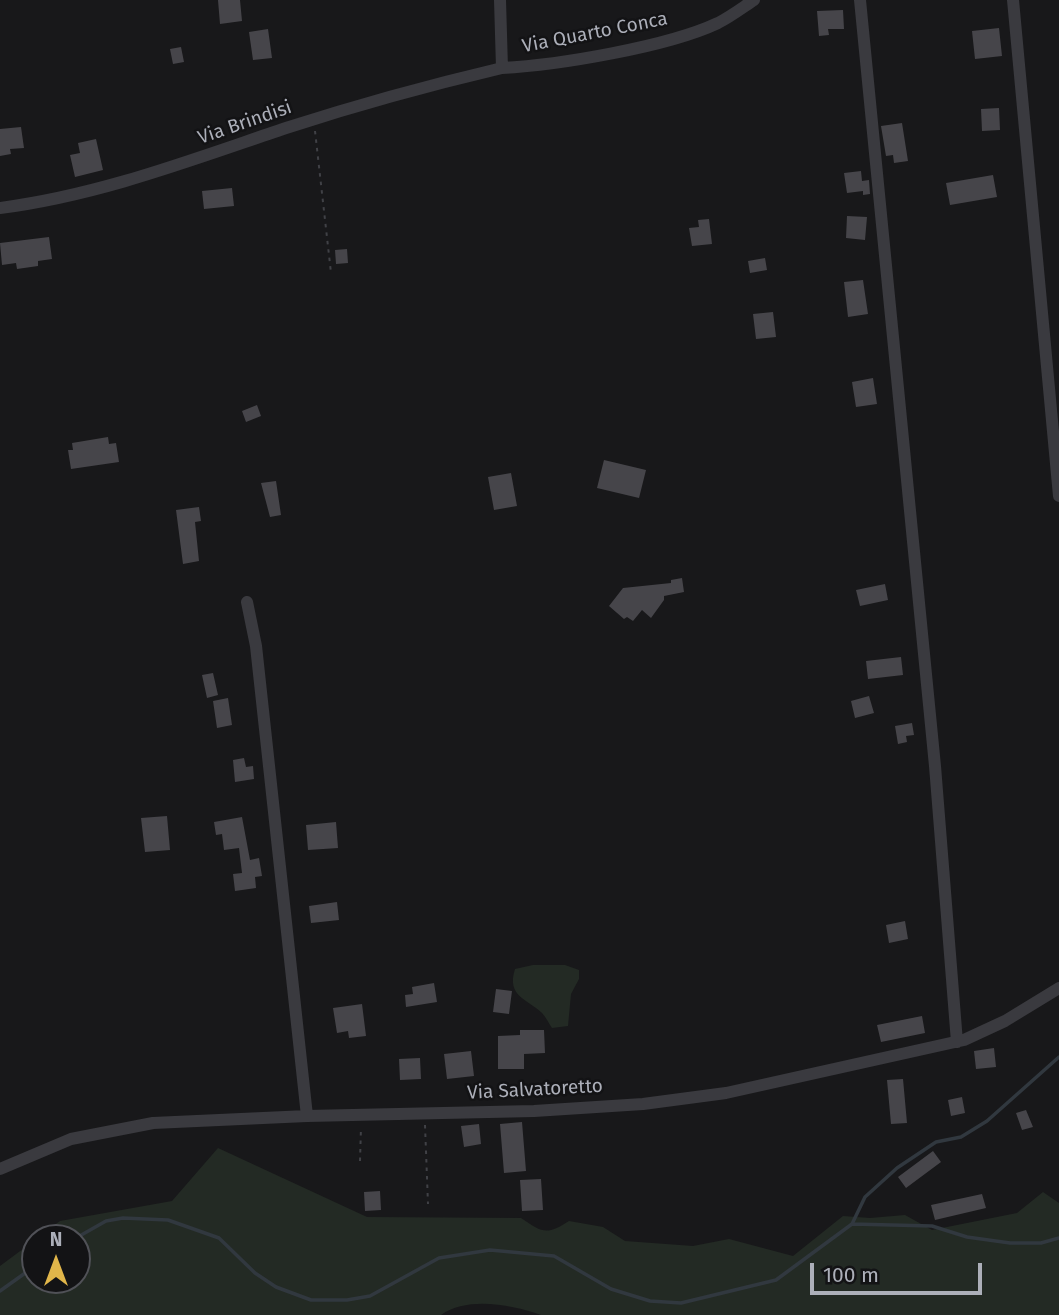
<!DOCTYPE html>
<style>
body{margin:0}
#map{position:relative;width:1059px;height:1315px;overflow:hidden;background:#18181a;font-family:"Fira Sans",sans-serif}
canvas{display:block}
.north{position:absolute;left:21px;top:1224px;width:70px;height:70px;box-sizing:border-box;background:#131315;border:2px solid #505157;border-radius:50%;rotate:0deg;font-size:19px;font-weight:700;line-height:28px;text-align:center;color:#acafb9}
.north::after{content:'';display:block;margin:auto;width:24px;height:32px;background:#e1b64a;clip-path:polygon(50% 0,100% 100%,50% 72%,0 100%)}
.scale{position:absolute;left:810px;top:1263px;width:172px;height:32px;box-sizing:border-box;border:4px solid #acafb9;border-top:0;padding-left:9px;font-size:21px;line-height:24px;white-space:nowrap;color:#acafb9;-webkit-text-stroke:5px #131315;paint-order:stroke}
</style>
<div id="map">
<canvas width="1059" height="1315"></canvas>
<div class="north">N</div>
<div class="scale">100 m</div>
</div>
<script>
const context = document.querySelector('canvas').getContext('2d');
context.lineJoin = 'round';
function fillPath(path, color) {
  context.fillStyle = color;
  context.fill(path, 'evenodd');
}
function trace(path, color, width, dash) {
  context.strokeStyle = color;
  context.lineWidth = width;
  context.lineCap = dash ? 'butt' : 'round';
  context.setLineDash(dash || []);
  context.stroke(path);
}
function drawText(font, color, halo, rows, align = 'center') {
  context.font = font + ' "Fira Sans",sans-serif';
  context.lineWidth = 5;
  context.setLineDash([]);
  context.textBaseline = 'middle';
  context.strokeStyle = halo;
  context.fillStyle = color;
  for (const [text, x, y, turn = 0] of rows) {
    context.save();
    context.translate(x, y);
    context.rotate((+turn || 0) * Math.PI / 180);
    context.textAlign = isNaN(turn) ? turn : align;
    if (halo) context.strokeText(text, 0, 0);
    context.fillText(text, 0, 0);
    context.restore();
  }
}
fillPath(new Path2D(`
 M533,965H565L579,970V979L571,994L568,1026L552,1028C549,1024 546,1017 542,1013C528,999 506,997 515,969Z
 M218,1148L367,1217L521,1218C542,1232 546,1236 569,1221L603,1227L625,1241L693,1246L729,1239L793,1256L843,1216L870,1218L905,1215L932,1230L1017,1213L1043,1192L1059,1203V1315H541C512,1305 468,1296 441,1315H0V1266L35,1240V1280H77V1238H37L60,1221L172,1201Z`), '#232a24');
trace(new Path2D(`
 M852,1224L865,1197L897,1168L936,1142L961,1137L987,1121L1059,1057
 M76,1238L106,1221L123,1218L168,1220L219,1238L255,1273L276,1287L311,1300H347L370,1296L439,1258L490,1250L554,1256L611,1289L650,1301L681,1303L776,1280L852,1224L932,1226L967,1237L1010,1243H1041L1059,1238
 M0,1291L35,1266`), '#31383f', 3.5);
fillPath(new Path2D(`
 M218,0H240L242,21L220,24Z
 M843,10L844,29H828L829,35L819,36L817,11Z
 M999,28L1002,56L975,59L972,31Z
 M268,29L272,58L253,60L249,32Z
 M181,47L184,62L173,64L170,49Z
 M999,108L1000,130L982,131L981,109Z
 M902,123L908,161L894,163L893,155L886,156L881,126Z
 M21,127L24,148L10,149L11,154L0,156V129Z
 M96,139L103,170L75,177L70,155L80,153L78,143Z
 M861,171L862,181L869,180L870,194L863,195V191L847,193L844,173Z
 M993,175L997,197L950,205L946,183Z
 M232,188L234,206L204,209L202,191Z
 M847,216L867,217L865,240L846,238Z
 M709,219L712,244L692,246L689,228L699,227L698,220Z
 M49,237L52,259L38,261V266L17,269L16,263L2,265L0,243Z
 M347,249L348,263L336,264L335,250Z
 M765,258L767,270L750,273L748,261Z
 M863,280L868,314L848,317L844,282Z
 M773,312L776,337L756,339L753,314Z
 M873,378L877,404L856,407L852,382Z
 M257,405L261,416L246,422L242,411Z
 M108,437L109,444L116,443L119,462L71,469L68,450H73L72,443Z
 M604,460L646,470L639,498L597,488Z
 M511,473L517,506L494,510L488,477Z
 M276,481L281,515L270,517L261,483Z
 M199,507L201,521L195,522L199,561L183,564L176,510Z
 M682,578L684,592L664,596V600L651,618L642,610L633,621L627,617L624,619L609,606L623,588L671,583V580Z
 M885,584L888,600L860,606L856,590Z
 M901,657L903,675L868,679L866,661Z
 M213,673L218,695L207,698L202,675Z
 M869,696L874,713L855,718L851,701Z
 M228,698L232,725L217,728L213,701Z
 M912,723L914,735L906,736L907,742L898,744L895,726Z
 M244,758L246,767L253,766L254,779L235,782L233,760Z
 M167,816L170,850L145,852L141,818Z
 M242,817L250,860L259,858L262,876L255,877L256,888L235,891L233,874L242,873L239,848L224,850L222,834L216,835L214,822Z
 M336,822L338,848L308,850L306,825Z
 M337,902L339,920L311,923L309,906Z
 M905,921L908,939L889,943L886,925Z
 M434,983L437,1002L406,1007L405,995L413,994L412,987Z
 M496,989L512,991L509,1014L493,1012Z
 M362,1004L366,1036L349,1038L348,1031L337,1033L333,1008Z
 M922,1016L925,1033L881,1042L877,1025Z
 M520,1030H544L545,1053L524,1054V1069H498V1036L520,1035Z
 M994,1048L996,1067L976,1069L974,1051Z
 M471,1051L474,1076L447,1079L444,1054Z
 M420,1058L421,1079L400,1080L399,1059Z
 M903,1079L907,1123L891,1124L887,1080Z
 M962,1097L965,1113L951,1116L948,1100Z
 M1026,1110L1033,1127L1022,1130L1016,1113Z
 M522,1122L526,1171L504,1173L500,1124Z
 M479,1124L481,1144L464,1147L461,1126Z
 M933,1151L941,1162L906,1188L898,1177Z
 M541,1179L543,1210L522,1211L520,1180Z
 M380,1191L381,1210L365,1211L364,1192Z
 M982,1194L986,1208L935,1220L931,1205Z`), '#46454a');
trace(new Path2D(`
 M315,131L331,273
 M425,1125L428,1204
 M360,1161L361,1127`), '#404146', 2, [3.5, 5]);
trace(new Path2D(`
 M500,0L502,68C558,65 667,47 718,23C730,17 742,8 754,0
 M860,0L935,766L957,1042
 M1013,0L1059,496
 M0,208C100,195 191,160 286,128C357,105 430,85 502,68
 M247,602L256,646L307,1116
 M0,1169L71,1139L153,1123L307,1116L534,1111L643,1104L726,1093L964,1040L1005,1021L1059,988`), '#3a3a3f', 12);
drawText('19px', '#acafb9', '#131315', [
 ["Via Quarto Conca",595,33,-11],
 ["Via Brindisi",245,123,-19],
 ["Via Salvatoretto",535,1090,-3]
]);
</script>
